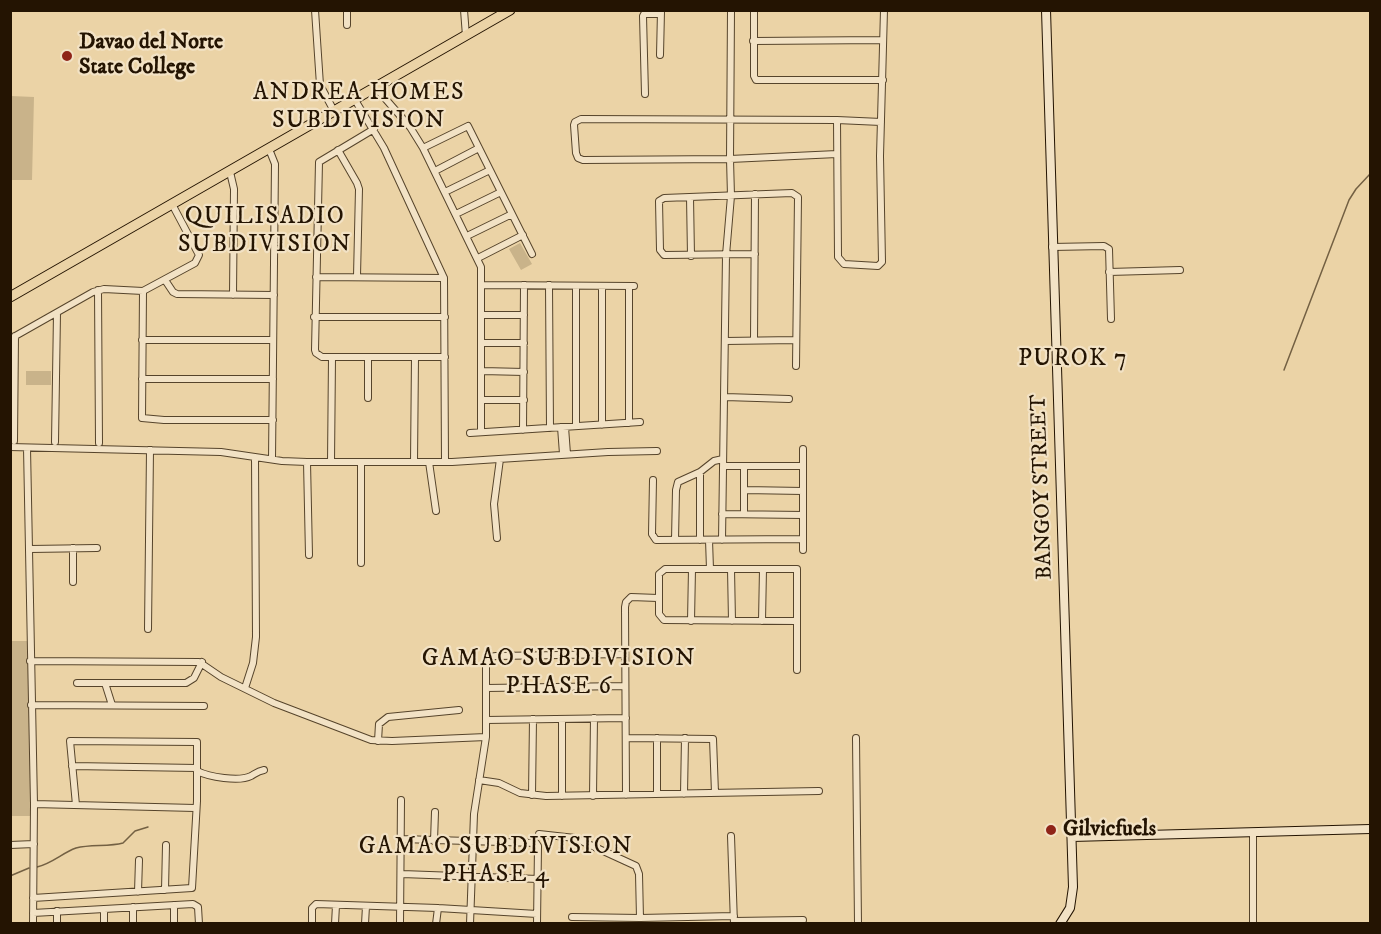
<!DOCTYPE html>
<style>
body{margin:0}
#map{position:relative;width:1381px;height:934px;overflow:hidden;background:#ebd3a6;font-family:"IM FELL DW Pica",serif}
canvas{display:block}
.frame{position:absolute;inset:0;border:12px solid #241402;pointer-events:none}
</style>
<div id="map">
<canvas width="1381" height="934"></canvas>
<div class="frame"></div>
</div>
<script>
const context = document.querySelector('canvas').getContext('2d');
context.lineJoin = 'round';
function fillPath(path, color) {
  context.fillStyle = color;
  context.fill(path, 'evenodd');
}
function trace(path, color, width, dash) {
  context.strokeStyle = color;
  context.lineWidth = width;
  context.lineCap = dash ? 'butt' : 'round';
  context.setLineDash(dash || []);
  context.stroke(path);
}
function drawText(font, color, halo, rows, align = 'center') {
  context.font = font + ' "IM FELL DW Pica",serif';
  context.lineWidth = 4.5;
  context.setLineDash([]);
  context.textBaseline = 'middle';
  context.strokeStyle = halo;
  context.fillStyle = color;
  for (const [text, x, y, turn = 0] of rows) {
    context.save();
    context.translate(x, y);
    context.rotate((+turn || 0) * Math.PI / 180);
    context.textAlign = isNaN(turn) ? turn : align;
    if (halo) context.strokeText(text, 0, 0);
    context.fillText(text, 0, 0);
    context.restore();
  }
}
fillPath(new Path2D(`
 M11,96L34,97L32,180H11Z
 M520,243L532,264L521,270L509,249Z
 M26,371H51V385H26Z
 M10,641H28L32,816H11Z`), '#c9b38a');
trace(new Path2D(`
 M1284,370L1349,200L1356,189L1370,174
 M37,867C53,863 62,853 76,848C91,844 108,847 123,843L135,831L148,827
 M10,876L29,868`), '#736043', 1.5);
const street = new Path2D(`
 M315,10L320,85L334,111
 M347,10V25
 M464,10L466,36
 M754,10V76L756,80H883
 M753,41L883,40
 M660,55L661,11
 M376,88L410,127L423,148L481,267V432
 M645,94L643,16L644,14H661
 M355,100L384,148L444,278L445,462
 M837,120L838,257L844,264L878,266L882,262L880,156L884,10
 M374,129L319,162L315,350L316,353L322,357H445
 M423,148L468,126L532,254
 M269,149L275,164L272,459
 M338,150L357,183L359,189L357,276
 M837,154L730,159L583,160L578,158L576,153L574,125L575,122L581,119L837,120L881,122
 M435,171L479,148
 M230,172L234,189L233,295
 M445,192L490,170
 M690,197L691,256
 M456,214L501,192
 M467,236L512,214
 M1052,247L1104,246L1109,249L1111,319
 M755,254L664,255L660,250L659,201L664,198L792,193L798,197L796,366
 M478,258L523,235
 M1109,272L1180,270
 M316,277L444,278
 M165,280L173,292L177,294L274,295
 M482,285L634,286
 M549,285L550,428
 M602,286V425
 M629,286V423
 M98,290L99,443
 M143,291L142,418L164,420H273
 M482,315H524
 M314,317H445
 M10,339L93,292L104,289L143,291L195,263L199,255L172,204
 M142,340H273
 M754,340L755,194
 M725,341L796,340
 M482,343H524
 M368,357V398
 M482,371L524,372
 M142,379H273
 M725,397L789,399
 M482,400H524
 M576,426V286
 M561,427L563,454
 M565,427L567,454
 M523,430L524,285
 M470,433L640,422
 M14,441L15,336
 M55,442L57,313
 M10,447L221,452L282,461L307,462H452L608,452L657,451
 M27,448L34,804L33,924
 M803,449V550
 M307,462L309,555
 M331,462L332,358
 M414,462L415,357
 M429,462L436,511
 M723,466H803
 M744,466V514
 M700,472V540
 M653,480L652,534L656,540L803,539
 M744,490L803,491
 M722,514L803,515
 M497,538L494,504L500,459
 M675,540L676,490L678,482L700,472L714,461L723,459
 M709,540L710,569
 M722,540L726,255L731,196L730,159L731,10
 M30,549L97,548
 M361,563V462
 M731,569L732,621
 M73,582V548
 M691,621L692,569
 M762,621L763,569
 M797,621L664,620L659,614V574L665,569H797V670
 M148,629L150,450
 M30,661L199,662L221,677L274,703L371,740L392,741L486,737
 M77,683H186L194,678L202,662
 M105,683L112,705
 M245,688L253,663L256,637L255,457
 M486,688L625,686
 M31,705L204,706
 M562,719V796
 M486,720L626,718
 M627,738L713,739L715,793
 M856,738L858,924
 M378,741L379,724L388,717L459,710
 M72,766L197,768
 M197,771C209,777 239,782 251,776C256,773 258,771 264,770
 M479,780L499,783L520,793L546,796L819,791
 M657,794V738
 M684,794L685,738
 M532,795L533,719
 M626,795L625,607L626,602L631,597L658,598
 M593,796L594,718
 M34,804L195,808
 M1253,833V924
 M539,834L575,838L636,866L639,874L640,918L734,916
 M731,836L734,924
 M401,839L536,843L538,846L537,924
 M434,841L435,812
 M10,845L34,844
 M402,874L538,879
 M165,890L166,845
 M138,892L139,860
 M33,898L192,888L197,801V742L70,741L76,805
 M133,907V924
 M104,909V924
 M33,913L193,904L198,907L199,924
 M572,917L640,918
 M734,921L803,920
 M57,924V911
 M174,924V905
 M312,924V908L316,904L438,908L537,914
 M335,924L336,905
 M365,924L366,906
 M400,924L401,800
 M436,924L438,908
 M470,924L474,814L486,737V660L488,657L496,656L624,654`);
const secondary = new Path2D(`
 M1046,10L1073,887L1070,908L1060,924
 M1072,837L1370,829`);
const primary = new Path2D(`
 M10,297L510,10`);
trace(street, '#56442b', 8);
trace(secondary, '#241402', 10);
trace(primary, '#241402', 11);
trace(street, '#f2e2c5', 6);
trace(secondary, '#f2e2c5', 8);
trace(primary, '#ebd3a6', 9);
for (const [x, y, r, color] of [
 [67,56,6,"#8f2418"],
 [1051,830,6,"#8f2418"]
]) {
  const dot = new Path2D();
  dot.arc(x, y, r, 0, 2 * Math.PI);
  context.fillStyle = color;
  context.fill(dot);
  trace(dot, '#f2e2c5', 2);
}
drawText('bold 22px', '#241402', '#f2e2c5', [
 ["Davao del Norte",79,43],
 ["State College",79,68],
 ["Gilvicfuels",1063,830]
], 'left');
drawText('22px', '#241402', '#f2e2c5', [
 ["BANGOY STREET",1043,487,-92]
]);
context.letterSpacing = '1.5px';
drawText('24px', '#241402', '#f2e2c5', [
 ["ANDREA HOMES",359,94],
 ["SUBDIVISION",359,122],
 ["QUILISADIO",265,218],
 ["SUBDIVISION",265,246],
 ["PUROK 7",1073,360],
 ["GAMAO SUBDIVISION",559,660],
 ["PHASE 6",559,688],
 ["GAMAO SUBDIVISION",496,848],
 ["PHASE 4",496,876]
]);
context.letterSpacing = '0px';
</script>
